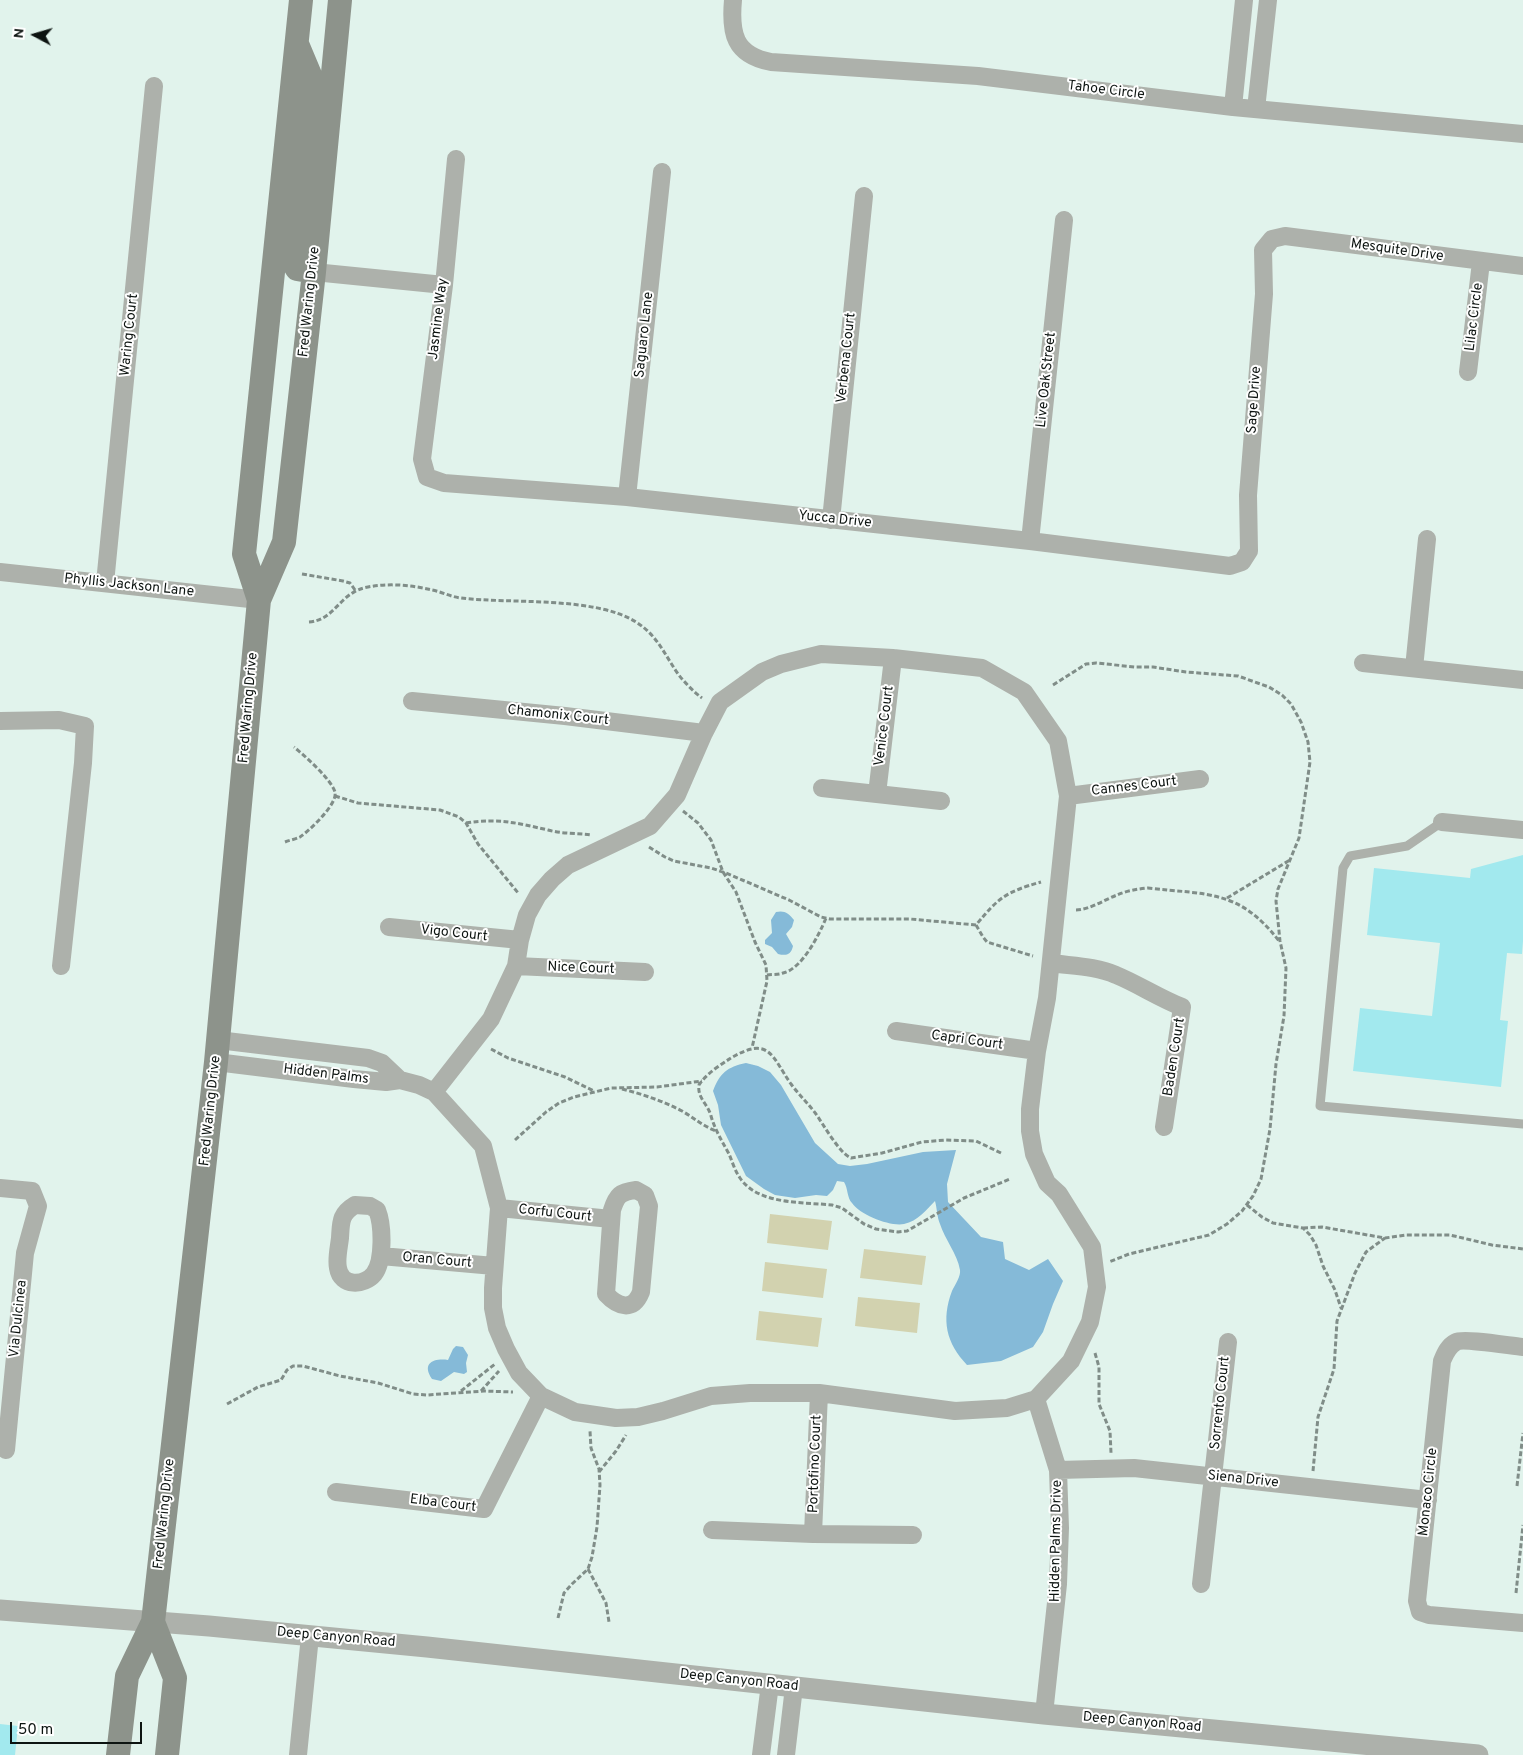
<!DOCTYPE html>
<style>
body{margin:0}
#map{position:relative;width:1523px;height:1755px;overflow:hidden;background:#e1f3ec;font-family:Overpass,sans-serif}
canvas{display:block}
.north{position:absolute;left:10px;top:10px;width:50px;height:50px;-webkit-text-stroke:4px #fff;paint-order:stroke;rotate:276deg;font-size:14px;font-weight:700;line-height:20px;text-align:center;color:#0d1411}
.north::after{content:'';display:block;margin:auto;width:18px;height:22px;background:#0d1411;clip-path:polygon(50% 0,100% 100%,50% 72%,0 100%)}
.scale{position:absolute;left:10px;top:1722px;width:132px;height:22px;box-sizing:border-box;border:2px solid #0d1411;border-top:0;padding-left:6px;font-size:15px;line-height:18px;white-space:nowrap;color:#0d1411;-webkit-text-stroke:4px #fff;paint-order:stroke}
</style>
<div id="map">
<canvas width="1523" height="1755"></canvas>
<div class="north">N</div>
<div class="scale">50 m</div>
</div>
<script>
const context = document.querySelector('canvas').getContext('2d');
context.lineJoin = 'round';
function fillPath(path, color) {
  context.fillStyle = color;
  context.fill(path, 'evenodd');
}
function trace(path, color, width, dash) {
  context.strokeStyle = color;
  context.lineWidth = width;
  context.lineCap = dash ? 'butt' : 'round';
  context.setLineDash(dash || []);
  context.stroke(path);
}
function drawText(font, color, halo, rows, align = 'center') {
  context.font = font + ' Overpass,sans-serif';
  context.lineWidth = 4;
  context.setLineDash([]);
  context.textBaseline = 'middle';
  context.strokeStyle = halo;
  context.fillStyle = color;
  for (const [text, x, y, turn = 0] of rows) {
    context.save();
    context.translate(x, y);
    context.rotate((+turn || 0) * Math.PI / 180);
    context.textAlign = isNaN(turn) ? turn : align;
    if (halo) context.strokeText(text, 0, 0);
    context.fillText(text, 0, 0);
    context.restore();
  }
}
fillPath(new Path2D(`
 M770,1214L832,1221L828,1250L767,1243Z
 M864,1249L926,1256L922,1285L860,1278Z
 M765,1262L827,1269L823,1298L762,1291Z
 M858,1297L920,1303L917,1333L855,1326Z
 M759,1311L822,1318L818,1347L756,1340Z`), '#d2d2af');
fillPath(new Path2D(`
 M776,912C784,910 789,913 794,920L792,927L786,934L793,946C791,955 786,956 778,954L772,947L765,944V940L772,933L771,920Z
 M746,1063L758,1066L770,1072L781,1085L815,1143L838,1164L850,1166L867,1164L923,1152L956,1150L947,1184L948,1202L981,1237L1003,1242L1005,1259L1029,1270L1048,1259L1063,1281L1053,1304L1043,1332L1033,1347L1001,1361L967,1365C946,1343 941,1320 952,1291C955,1285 961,1276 960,1270C957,1253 945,1240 940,1224C937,1217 937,1208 935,1201C926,1210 918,1221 904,1224C891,1227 860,1215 852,1203C847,1198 848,1188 844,1182L837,1181L833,1190L827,1196L816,1195L795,1198L775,1195L764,1189L746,1176L721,1125L718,1105L713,1091C720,1073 727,1067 746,1063Z
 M456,1346L463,1347L468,1355L466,1363L467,1372L464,1374L454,1372L441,1381L432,1379C421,1363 434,1358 448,1360L453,1349Z`), '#85bad8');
fillPath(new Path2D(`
 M1523,855V941L1522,954L1507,953L1500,1020L1508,1021L1501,1087L1353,1071L1360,1008L1432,1016L1440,943L1367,935L1374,868L1470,878L1471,869Z
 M0,1724L18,1726L15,1755H0Z`), '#a2e9ee');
trace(new Path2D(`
 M302,574L343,581L350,583L355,590
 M309,622C336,620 339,592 368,587C389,583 412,585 432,590C442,592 451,597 461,598C510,604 595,596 636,622C657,635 665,655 678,674C685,683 694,692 702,698
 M1053,685L1086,664L1096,663L1135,667H1153L1186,672L1238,676L1269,687L1282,695L1291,704L1301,722L1308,742L1310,762L1299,838L1278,889L1276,901L1280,941L1286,968L1284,1016L1276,1064L1270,1129L1261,1179L1253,1196L1242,1211L1227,1224L1209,1235L1129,1254L1109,1262
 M335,796L358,803L440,810L459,817L466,823L478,844L519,894
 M683,811L698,823L711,840L723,872L736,892L755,942L766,965L767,981L752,1048
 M466,823C499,818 517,823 548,830C562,834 577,833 591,835
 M285,842C290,840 296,839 300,837C309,831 338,804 335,792C331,779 305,756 294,747
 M649,847L665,857L674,861L711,868L726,873L789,900L821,917L830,919H910L976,925C999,897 1006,892 1041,882
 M1227,898L1290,860
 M1076,910C1089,910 1104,900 1117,895C1126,891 1137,889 1148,888C1207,895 1239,889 1279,941
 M976,925L983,937L987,942L1033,956
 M767,975C772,974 778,975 783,973C802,969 819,935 826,918
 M491,1049L508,1058L565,1077L594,1091
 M622,1089C642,1094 663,1101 682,1111C694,1118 703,1126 716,1131
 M515,1140L546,1112L559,1103L574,1097L611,1088L657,1087L702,1081
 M1001,1153L976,1141L946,1140L922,1142L882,1153L851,1158C840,1154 823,1124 816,1114C808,1103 799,1095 791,1084C772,1057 770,1035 731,1058C720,1065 706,1074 699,1085C697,1098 708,1104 711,1116C715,1130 722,1141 729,1154C732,1161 735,1171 740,1178C758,1205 803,1202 832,1205L842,1208L864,1224L876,1229L898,1232L907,1231L964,1198L1010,1179
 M1247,1205L1262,1217L1273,1223L1303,1228L1310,1235L1316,1245L1323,1266L1335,1290L1341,1308
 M1303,1228L1322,1227L1385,1238L1406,1235H1450L1492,1245L1523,1249
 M1095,1353L1099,1367V1404L1110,1431L1111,1453
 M461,1391L495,1364
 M481,1391L499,1371
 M227,1404L258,1387L281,1380L287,1370L293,1366H303L340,1376L378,1383L413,1394L427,1395L484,1391L513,1392
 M1313,1471L1318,1417L1334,1369L1337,1321L1355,1273L1366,1252L1385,1238
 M599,1472L616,1451L626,1435
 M1517,1486L1523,1433
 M588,1569L606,1603L609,1622
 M1516,1593L1523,1525
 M558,1618L564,1593L572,1584L588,1569L592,1557L597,1527L600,1485L599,1469L591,1448L590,1431`), '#808d88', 3, [5, 2.5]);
trace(new Path2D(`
 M1442,822L1407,846L1350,856L1343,868L1320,1106L1523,1124`), '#adb1ab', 9);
trace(new Path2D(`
 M733,0C730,33 734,55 771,62L978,76L1233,107L1523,134
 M1233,107L1244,0
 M1256,109L1268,0
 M456,159L444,285L422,459L427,477L444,483L627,497L1030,541L1230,566L1242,562L1249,551L1248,495L1264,294L1263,250L1272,239L1285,236L1523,266
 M314,272L444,285
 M1468,372L1481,262
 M627,497L662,172
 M831,520L864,196
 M1030,541L1064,220
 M0,572L259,600
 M105,583L154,86
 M1363,663L1523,680
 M1414,668L1427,539
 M412,701L565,716L704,733
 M0,721L59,720L85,726L83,763L61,966
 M822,788L941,801
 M877,794L893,658
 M1068,796L1200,779
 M1442,822L1523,830
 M389,927L520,940
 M1051,963C1072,966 1096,966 1116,975C1138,984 1159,998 1182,1007L1164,1127
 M516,966L645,972
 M896,1031L1037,1051
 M218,1040L368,1058L382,1063L400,1080
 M216,1062L354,1079L386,1082L400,1080L419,1085L434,1092L483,1146L499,1208L493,1288V1308L497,1328L506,1349L519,1373L541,1396L575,1412L616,1418L638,1417L663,1411L711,1396L750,1393H819L955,1411L1007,1408L1036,1399L1071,1361L1090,1322L1097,1287L1092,1247L1059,1194L1047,1183L1034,1154L1030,1131V1109L1037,1051L1047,998L1068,796L1058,741L1024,692L982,668L893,658L821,654L781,664L762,672L720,702L704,733L677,795L650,826L568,865L552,879L538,895L527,915L520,940L516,966L491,1019L434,1092
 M0,1188L32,1191L38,1206L25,1253L6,1450
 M636,1190L645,1195L649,1206L641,1292C633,1312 618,1307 606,1294L612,1210C617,1195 620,1192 636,1190Z
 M355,1205L370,1206L377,1210C383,1225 384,1261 374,1274C364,1286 341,1287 338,1268C336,1259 339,1247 340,1238C341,1222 340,1214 355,1205Z
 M499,1208L611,1219
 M381,1256L494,1266
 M1523,1347C1511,1346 1463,1338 1456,1342C1448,1346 1445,1354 1442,1361L1417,1601L1420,1612L1429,1615L1523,1623
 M1036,1399L1058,1470L1060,1528L1058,1584L1044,1714
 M1058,1470L1134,1468L1428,1500
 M336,1492L484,1509L541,1396
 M712,1530L813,1534L913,1535
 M813,1534L819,1393
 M1201,1584L1228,1342
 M298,1755L310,1636
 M761,1755L770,1684
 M786,1755L794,1687`), '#adb1ab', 18);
trace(new Path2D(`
 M0,1610L209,1626L427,1647L1044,1714L1478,1755`), '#adb1ab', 21);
trace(new Path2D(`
 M297,44L310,75L292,261L297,269L314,272
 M259,600L244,554L301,0
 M153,1622L175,1678L167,1755
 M118,1755L127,1676L153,1622L216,1062L259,600L284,542L314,272L340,0`), '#8d938b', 24);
drawText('14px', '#0d1411', '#fff', [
 ["Tahoe Circle",1106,91,7],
 ["Mesquite Drive",1397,251,8],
 ["Fred Waring Drive",310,302,-84],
 ["Lilac Circle",1475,317,-83],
 ["Jasmine Way",439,319,-83],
 ["Waring Court",130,335,-84],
 ["Saguaro Lane",645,335,-84],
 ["Verbena Court",847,358,-84],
 ["Live Oak Street",1047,380,-84],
 ["Sage Drive",1255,400,-86],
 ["Yucca Drive",835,520,6],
 ["Phyllis Jackson Lane",129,586,6],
 ["Fred Waring Drive",249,708,-85],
 ["Chamonix Court",558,716,6],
 ["Venice Court",885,726,-83],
 ["Cannes Court",1134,787,-7],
 ["Vigo Court",454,934,6],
 ["Nice Court",581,969,2],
 ["Capri Court",967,1041,8],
 ["Baden Court",1175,1057,-81],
 ["Hidden Palms",326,1075,7],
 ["Fred Waring Drive",211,1111,-84],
 ["Corfu Court",555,1214,6],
 ["Oran Court",437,1261,5],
 ["Via Dulcinea",19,1319,-84],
 ["Sorrento Court",1221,1403,-84],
 ["Portofino Court",816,1464,-88],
 ["Siena Drive",1243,1480,6],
 ["Monaco Circle",1429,1492,-84],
 ["Elba Court",443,1504,7],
 ["Fred Waring Drive",165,1514,-84],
 ["Hidden Palms Drive",1057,1541,-89],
 ["Deep Canyon Road",336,1638,5],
 ["Deep Canyon Road",739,1681,6],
 ["Deep Canyon Road",1142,1723,5]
]);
</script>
